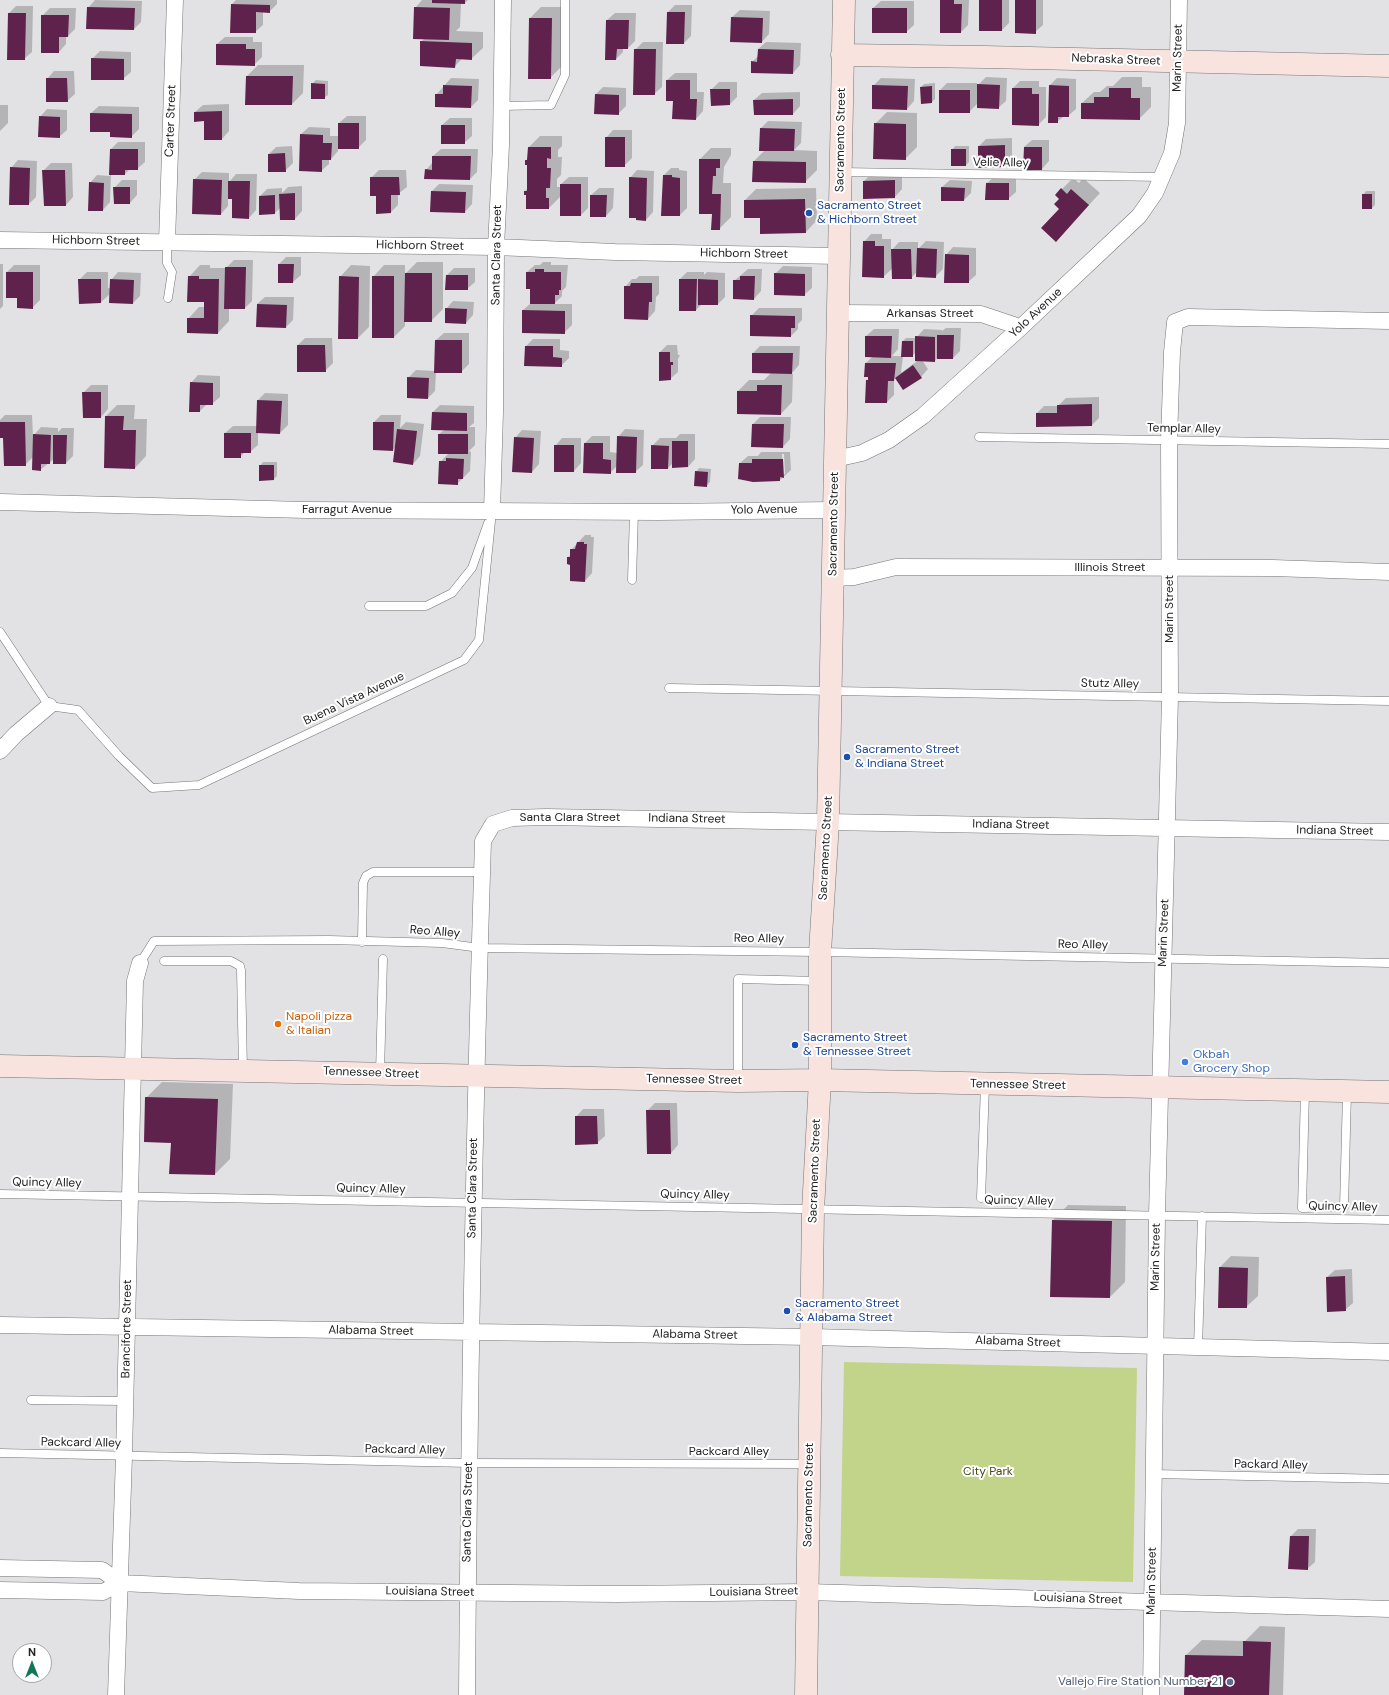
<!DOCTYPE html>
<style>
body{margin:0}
#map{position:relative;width:1389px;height:1695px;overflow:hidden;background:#e2e2e4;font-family:"DM Sans",sans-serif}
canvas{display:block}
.north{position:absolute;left:12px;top:1643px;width:40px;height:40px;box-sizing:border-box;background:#fff;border:1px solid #a7a7a7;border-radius:50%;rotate:0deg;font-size:11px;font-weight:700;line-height:16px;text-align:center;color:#222}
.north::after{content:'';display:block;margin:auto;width:14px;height:18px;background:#0f7953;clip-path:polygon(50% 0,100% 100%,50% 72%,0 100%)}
</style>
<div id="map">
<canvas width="1389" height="1695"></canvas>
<div class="north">N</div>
</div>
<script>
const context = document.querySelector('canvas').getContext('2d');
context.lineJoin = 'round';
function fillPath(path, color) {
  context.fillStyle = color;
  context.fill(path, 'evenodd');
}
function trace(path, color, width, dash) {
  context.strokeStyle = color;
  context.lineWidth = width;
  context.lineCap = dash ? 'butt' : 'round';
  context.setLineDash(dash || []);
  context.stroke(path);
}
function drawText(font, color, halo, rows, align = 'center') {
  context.font = font + ' "DM Sans",sans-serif';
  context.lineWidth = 4;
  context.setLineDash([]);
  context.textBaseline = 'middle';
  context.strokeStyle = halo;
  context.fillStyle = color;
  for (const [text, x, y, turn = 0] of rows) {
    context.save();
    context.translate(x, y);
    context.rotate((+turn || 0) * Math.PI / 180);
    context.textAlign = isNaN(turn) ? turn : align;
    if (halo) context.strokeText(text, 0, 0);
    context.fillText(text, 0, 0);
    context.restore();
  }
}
fillPath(new Path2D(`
 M844,1362L1137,1368L1133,1582L840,1576Z`), '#c2d38a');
fillPath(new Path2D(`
 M95,0L142,1L141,22L134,29L88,8Z
 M236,0H277V4L269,12L263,11V25L255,32L232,4Z
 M422,0H468L465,3H461L460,27L456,31L483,32V48L471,59L463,58L455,66L421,42L425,38L415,8Z
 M941,0H969L968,25L961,32Z
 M980,0H1009V23L1002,30Z
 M1016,0H1043V25L1035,32Z
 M881,1H914V25L906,32L873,8Z
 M675,5H692L691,36L684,43L668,12Z
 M16,6H33L32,52L24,59L9,13Z
 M541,7H563L562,66L550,78L530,18Z
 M50,8H76L75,29L68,36H66V44L59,52L42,16Z
 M740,10L770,11L769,34L762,42L732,17Z
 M615,13H636L635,41L628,48H623V52L616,59L607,20Z
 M225,37H253V42H262V57L254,65L217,44Z
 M643,42H663L662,87L654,94L635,50Z
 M766,42L801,43L800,65L793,73L752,62L758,56V49Z
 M100,51L131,52V72L123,79L92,59Z
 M258,65H304L303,93L292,104L247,76Z
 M54,71H74L75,94L67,101L47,79Z
 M675,73H697V92H704L703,111L696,119L674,100L667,80Z
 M986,77L1007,78L1006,101L998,108L978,103L969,112L940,90L947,83H977V86Z
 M1122,77H1142V87H1151V107L1139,119L1082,103L1094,92H1100L1107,86H1113Z
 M451,78L479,79L478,100L471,107L436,106V95Z
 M881,78L915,79L914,101L907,109L873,86Z
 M1057,78L1076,79V109L1068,116H1064L1057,122L1050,85Z
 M316,80L328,81V95L324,98L312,84Z
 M1020,81H1039V87H1046V117L1038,125L1013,88Z
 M719,82H737V97L730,104L711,90Z
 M935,83V99L932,102L921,87L924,84Z
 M603,87L626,88V106L618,114L596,94Z
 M800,92V106L793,114H755L754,100L762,93Z
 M229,104V131L222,139L195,112L203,105Z
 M0,105H8V123L0,131Z
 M99,106L139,107V129L131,137L111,131L91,113Z
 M47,109L67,110V130L59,137L40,117Z
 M887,112L917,113V147L905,159L875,124Z
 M347,116H366V140L358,148H338V151L331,159H329V164L321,171L301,134L309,127L330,128V136H339V123Z
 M450,118H472V136L464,143L442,125Z
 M768,121L802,122L801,143L794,150L817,151V170L805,182L754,161L765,150L761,128Z
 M613,130H632V158L624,166L606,138Z
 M540,136H562V146L558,150V157H562L561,175L557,179V187H561V184L569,177H588V208L581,215L561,196L549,208L525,191L528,188V164L526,161L528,158L529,147Z
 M1012,138V159L1005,166L979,146L986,139Z
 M1032,140H1049V161L1042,169H1024V147Z
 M118,142H145V162L137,169H130L125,174H111L110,202L103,210L90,183L97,175L110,176L111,149Z
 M292,146L293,163L285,171L269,154L276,147Z
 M955,146H969V162L966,165L952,150Z
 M711,148H731V155L724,167L723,183H731V217L719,229L713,213L700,159Z
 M441,149H478L477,172L470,179L426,170L433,162V156Z
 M18,160L37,161L36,197L29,204L11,168Z
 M51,163H72L73,197L66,205L43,171Z
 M671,168H679V170L687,171V208L680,215L664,175Z
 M379,170H406L407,187L398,194V205L391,212L377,195L371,178Z
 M637,170L654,171L653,212L646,220L630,178Z
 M202,172L229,173V182L236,174H257L256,210L249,218L233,217V198H228V206L221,214L194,180Z
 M902,173V189L895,197L864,198V181L871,174Z
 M995,176H1016V192L1008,199L987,183Z
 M1073,178L1079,183L1083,178L1100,193L1067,229L1060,208V199L1062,189Z
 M122,180H137V195L130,203L114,188Z
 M950,180L972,181L971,193L964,200L942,187Z
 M439,184L473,185L472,204L465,212L432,191Z
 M302,186V211L295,219L281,207L275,213L260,196L267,189L282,188V193L288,187Z
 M599,188H614L613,208L606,216L591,195Z
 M816,188L817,220L806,232L761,217L745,200L756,189Z
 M1366,191H1375V205L1372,208L1363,195Z
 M871,234H882V239H891V251L899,242H918V249L926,241L944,242L943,269L935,277L917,272L911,278L893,268L883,277L864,242Z
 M953,247L976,248V275L968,282L946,255Z
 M286,257H301V275L293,282H279V264Z
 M234,260H253L252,301L245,308H229V321L218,333L188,319L199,307H205V301L189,277L200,265H210V268H226Z
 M417,262H443V309L431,321H405V326L394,337L373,277L384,265H405V274Z
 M543,262H551V265H568L566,287L562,291V296L554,304H572V325L564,333L523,310L531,303V288L527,272L535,265H540Z
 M0,264H3V306L0,309Z
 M14,265H40V300L32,308L18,297L7,272Z
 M351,265L370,266L369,327L358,338L340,277Z
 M783,266L812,267V288L804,295L775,274Z
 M454,268H475V282L467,289L447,275Z
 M748,269H762L761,291L754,299L734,281Z
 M87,272H108V288H110L111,280L118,272L141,273L140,296L133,303L110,294L101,302L80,303L79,280Z
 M687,272H704V275L707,272L725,273V297L718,304H702L696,310L680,279Z
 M639,276H659V294L656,297L655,311L648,319L625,287L632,279H636Z
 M265,297H294L293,320L286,327L257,304Z
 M453,301L474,302L473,315L466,323L446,309Z
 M759,308H802V320L798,324V329L791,336L751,316Z
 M946,328H961L960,351L953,358H937L935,361L922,360L928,369L921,377L896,378L894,379V395L887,402L867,381L869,378L866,363L873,356L866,336L874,329H899L898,349L892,356H902L903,341L906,338H916L924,329L942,330V331ZM916,352V362L901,373L903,356H912Z
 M444,333H469V364L461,372H436L435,391L428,398L408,378L416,370L435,371L436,340Z
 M305,338H332L333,363L325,371L298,345Z
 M533,339H560V350L569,351V358L561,366L526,346Z
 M667,345H677L678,355H680L678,359V372L670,379L660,352Z
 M760,346H800L799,365L791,374H793L792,402L781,414L738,391L749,380H764L771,373L753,353Z
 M198,375L220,376V397L212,404H207L200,411L191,383Z
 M91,385H108V409L101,417H84L83,393Z
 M265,393L288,394V425L280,433L258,432V445L250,452H245L240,457L225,433L233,426H257V401Z
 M1099,397V418L1092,425L1037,413L1044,406H1058L1066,398Z
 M117,405H135L134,419H147L146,456L135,468L106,416Z
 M440,405L474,406V423L469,427H475V445L469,451L471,452L470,471L457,484L440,462L449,453L439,434L444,430L433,412Z
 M5,415H32L33,436L41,427L58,428V432L62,428H74L73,456L66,463L54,459L40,470L33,457L25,465L4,437H0V420Z
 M381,415H401L400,428L406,422L424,424L420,456L413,464L396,446L393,450L374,422Z
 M760,417H791L790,439L783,447L753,424Z
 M625,429L644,430L643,465L635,472L617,466L610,473L585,443L592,436H610V452L617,453L618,437Z
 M522,430L541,431L539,464L532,472L515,438Z
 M680,434H695V459L688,467L673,463L668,468H652V446L660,438H676Z
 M562,438H581V463L574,471L555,446Z
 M761,452H790L791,470L780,480L739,478L740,463L748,456H758ZM782,454H784L785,474H783Z
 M263,462H277V476L274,479L260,480V466Z
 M699,468L711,469L710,482L706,486L696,472Z
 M585,535H591V537H594L592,573L585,581L571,564L568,557L571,555V550Z
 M162,1082L233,1084L230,1159L215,1174L172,1142L146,1098Z
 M655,1103H677L678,1145L671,1153L647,1111Z
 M583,1109H604L605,1136L597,1143L576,1117Z
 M1068,1205L1126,1206L1125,1282L1110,1297L1051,1296L1053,1220Z
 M1231,1256L1259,1257L1258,1296L1246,1307L1220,1267Z
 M1352,1269L1353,1303L1345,1310L1327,1277L1335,1270Z
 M1298,1529H1316L1315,1562L1307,1569L1291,1536Z
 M1260,1626L1285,1627L1283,1695H1185L1186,1655L1202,1640L1245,1641Z`), '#0003');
fillPath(new Path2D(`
 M432,0H465V4L432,3Z
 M940,0H954V4H962L961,33H940Z
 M979,0H1002V31H979Z
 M1015,0H1036V34L1015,33Z
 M231,4L270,5V13L256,12V33H230Z
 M87,7L135,8L134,30L86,29Z
 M414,7L450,8L449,40L413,39Z
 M872,8H907V33H872Z
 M667,12H685L684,44H666Z
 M8,13H26L25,60H7Z
 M41,15H69L68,37H59V53H41Z
 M731,17L763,18L762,43L730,42Z
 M529,18H552L551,79H528Z
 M606,20H629L628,49H617L616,60H605Z
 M420,41L472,43V60L456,59L455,68L420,66Z
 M216,44H246V49H255V66L216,65Z
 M634,49H656L655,95H633Z
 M758,49L794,50L793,74L751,73V61L757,62Z
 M91,58L124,59V80H91Z
 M246,76H293L292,105H245Z
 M46,78H67L68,102H46Z
 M666,80H690V99H697L696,120L672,119L673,101H666Z
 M311,83L325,84V99H311Z
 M977,84L1000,85L999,109L977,108Z
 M443,85L472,86L471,108L435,107V94H443Z
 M872,85L908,86L907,110L872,109Z
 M1049,85L1069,86V117H1058V123H1048Z
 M932,86V103L921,104L920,87Z
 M1012,88H1032V94H1039V126L1012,125Z
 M1109,88H1131V98H1140V120L1081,119V103H1094V97H1109Z
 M710,89H730V105L711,106Z
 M939,90H970V113H939Z
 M595,94L619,95V115L594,114Z
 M793,99V115H754L753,100Z
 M222,111V140H204V121L194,122V112Z
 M90,113L132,114V138L110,137V132H90Z
 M39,116L60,117V138L38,137Z
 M338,123H359V149H338Z
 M874,123L906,124V160L873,159Z
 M441,125H465V144H441Z
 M760,128L795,129L794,151H759Z
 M300,134L323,135V143H332L331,160H322V172L299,171Z
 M605,137H625V167H605Z
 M1005,145V167L978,168V146Z
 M528,147H551V159L547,158V168H551L550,188H546V198H549V209H526V195H524V191H527V165H525V160H527Z
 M1024,147H1042V170H1023Z
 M110,149H138V170H125V175H109Z
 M951,149H966V166H951Z
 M285,153L286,172H268V154Z
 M432,156H471L470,180L424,179L425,169L432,170Z
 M699,159H720V168H716V176H713L712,194H721L720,230H711L712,214H699Z
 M753,161L806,162V183L752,182Z
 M10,167L30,168L29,205H9Z
 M42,170H65L66,206H44Z
 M663,175H672V177L680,178V216H661Z
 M370,177H399L400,195H391V213L376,214V196H370Z
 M629,177L647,178L646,221L636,220V218H629Z
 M193,179L222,180L221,215L192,214Z
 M895,180V198L863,199V181Z
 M228,181H250L249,219L232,218V199H228Z
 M89,182L104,183L103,211H88Z
 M986,183H1009V200H985Z
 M560,184H581V216H560Z
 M113,187H130V204H114Z
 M941,187L965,188L964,201H941Z
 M1061,188L1067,194L1071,189L1089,205L1056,242L1041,228L1059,209L1054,204L1059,199L1055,195Z
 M431,191L466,192L465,213L430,212Z
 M295,193V220H280L279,194Z
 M1362,194H1372V209H1362Z
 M275,195V214L259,215V196Z
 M590,195H607L606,217H590Z
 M805,199L806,233L760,234V218H744V200Z
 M863,241H875V246H884V278L862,277Z
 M917,248L937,249L936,278L916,277Z
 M891,249H911L912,279H892Z
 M945,254L969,255V283H944Z
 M278,264H294L293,283H278Z
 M225,267H246L245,309H224Z
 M535,269H544V272H561V290H559V295H555V304H530V289H526V272H535Z
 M6,272H33V309L17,308V298H6Z
 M405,273H432V322H404Z
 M774,273L805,274V296L774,295Z
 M446,275H468V290H445Z
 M188,276H199V279H219L218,334L187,333V318H204V302H187Z
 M339,276L359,277L358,339H338Z
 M372,276H394V338H372Z
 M740,276H755L754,300L733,299V280H740Z
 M78,279H101V303L79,304Z
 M110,279L134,280L133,304L109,303Z
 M679,279H697L696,311H679Z
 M698,279L718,280V305H698Z
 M631,283H652V302H649L648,320L624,319V286H630Z
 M257,304L287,305L286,328L256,327Z
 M445,308L467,309L466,324L445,323Z
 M522,310L565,311V334L522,333Z
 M750,315L795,316V328H791V337L750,336Z
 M937,335H954L953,359H937Z
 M865,336H892L891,358L865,357Z
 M915,336L935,337V362L915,361Z
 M435,340H462V373H434Z
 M902,341H913V357H901Z
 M297,345H325L326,372H297Z
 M525,346H553V357L562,358V367L524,366Z
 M659,352H670V362H673V365H671V380L659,381Z
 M752,353H793L792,374L752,373Z
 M865,363H896L894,381H888L887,403H865L866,380H868V377H864Z
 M913,365L922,378L903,390L895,378Z
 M407,377L429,378L428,399L407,398Z
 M190,382L213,383V405H200V412H189Z
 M757,385H782L781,415L737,414V391H757Z
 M82,392H101V418H83Z
 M257,400L282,401L280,434L256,433Z
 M1092,404V426L1036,427V413H1057V405Z
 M432,412L467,413V431L431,430Z
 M105,416H124L123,430H136L135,469L104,468Z
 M0,422H25L26,466H4L3,438H0Z
 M373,422H394L393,451L373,450Z
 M752,424H784L783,448L751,447Z
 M397,429L417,431L413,465L393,462Z
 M224,433H251V453H241V458H224Z
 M33,434L51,435L50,464H41V471L32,470Z
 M438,434H468V454H438Z
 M53,435H67L66,464H53Z
 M617,436L637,437L636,473H616Z
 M514,437L534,438L532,473L512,472Z
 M672,441H688V467L672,468Z
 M584,443H603V459L611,460V474L583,473Z
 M554,445H574V472H554Z
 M651,445L669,446L668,469H651Z
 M446,458L464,459L463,479H458V485L438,484L439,461H446Z
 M752,459H783L784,478L780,477V481L753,482L738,479L739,463H752Z
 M259,465H274V480L259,481Z
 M695,471L708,472L707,487L694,486Z
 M577,542H584V544H587L585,582L570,581V565L567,564V557H570V549H575Z
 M145,1097L218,1099L215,1175L169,1174L171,1143L144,1142Z
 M646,1110H670L671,1154H647Z
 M575,1116H597L598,1144L575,1145Z
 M1052,1220L1112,1221L1110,1298L1050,1297Z
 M1219,1267L1248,1268L1247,1308H1218Z
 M1345,1276L1346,1311L1327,1312L1326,1277Z
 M1290,1536H1309L1308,1570L1288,1569Z
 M1243,1641L1271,1642L1269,1695H1184L1185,1655L1243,1656Z`), '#5f224d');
const lane = new Path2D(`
 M501,106L551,105L565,75V0
 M841,172L1162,177
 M167,242V263L172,272L168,298
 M979,437L1389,444
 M632,580L634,512
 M369,606H426L452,593L472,568L488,523
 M0,632L49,706L78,710L119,756L152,788L199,785L464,660L479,640L492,511
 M669,688L1389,701
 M362,942L363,883L366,876L373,872H482
 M164,961H231L240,966L241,970L243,1070
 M140,963L154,941L329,940L442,943L480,948L820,952L1389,963
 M380,1073L383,959
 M738,1080V979L820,981
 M1305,1091L1302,1208L1344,1207L1347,1093
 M0,1194L1389,1220
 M981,1198L985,1085
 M1198,1348L1202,1216
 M31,1400L125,1401
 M0,1453L469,1463L809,1464
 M1153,1474L1389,1479`);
const street = new Path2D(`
 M0,240L496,247L615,252L839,256
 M167,242L175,0
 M838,313L981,314L1014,325L1018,330
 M835,459L862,453L889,440L923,416L1018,330L1139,216L1155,193L1172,153L1177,123L1179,0
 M0,502L306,510L658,512L834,510
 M492,511L495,412L496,247L501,145L503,0
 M833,578L854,577L896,567L1273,568L1389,572
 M0,751L16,734L49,706
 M0,1325L812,1337L1389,1352
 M0,1568L102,1570L120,1583
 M0,1590L103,1592L120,1583L299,1591L617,1594L807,1592L1389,1609
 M116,1695L124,1456L135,981L140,963
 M467,1695C469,1410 474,1126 483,841L493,824L512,818L546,817L1389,832
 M1151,1695L1157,1215L1170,697L1169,440L1172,352L1175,322L1188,317L1389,321`);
const secondary = new Path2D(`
 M842,55L985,57L1389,66
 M0,1066L738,1081L820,1080L1389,1092
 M806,1695L813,1210L820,1080V952L828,822L844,0`);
trace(lane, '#747475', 9);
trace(street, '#747475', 17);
trace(secondary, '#747475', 23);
trace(lane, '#fff', 8);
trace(street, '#fff', 16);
trace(secondary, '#f9e3de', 22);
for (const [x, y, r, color] of [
 [809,213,4,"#1a4fb4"],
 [847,757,4,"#1a4fb4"],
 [278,1024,4,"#e8710a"],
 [795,1045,4,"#1a4fb4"],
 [1185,1062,4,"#3f7fe0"],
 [787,1311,4,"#1a4fb4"],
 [1230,1682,4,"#5c6f8a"]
]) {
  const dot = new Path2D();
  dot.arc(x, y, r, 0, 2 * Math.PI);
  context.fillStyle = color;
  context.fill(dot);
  trace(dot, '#fff', 1.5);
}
drawText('12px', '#222', '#fff', [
 ["Marin Street",1178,58,-89],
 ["Nebraska Street",1116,60,2],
 ["Carter Street",171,121,-88],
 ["Sacramento Street",841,140,-89],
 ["Velie Alley",1001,163,1],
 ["Hichborn Street",96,241,1],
 ["Hichborn Street",420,246,1],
 ["Hichborn Street",744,254,1],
 ["Santa Clara Street",497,255,-89],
 ["Yolo Avenue",1036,313,-43],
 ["Arkansas Street",930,314],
 ["Templar Alley",1184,429,1],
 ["Farragut Avenue",347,510],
 ["Yolo Avenue",764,510,-1],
 ["Sacramento Street",834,524,-89],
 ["Illinois Street",1110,568],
 ["Marin Street",1170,609,-90],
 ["Stutz Alley",1110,684,1],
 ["Buena Vista Avenue",354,699,-25],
 ["Santa Clara Street",570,818],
 ["Indiana Street",687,819,1],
 ["Indiana Street",1011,825,1],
 ["Indiana Street",1335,831,1],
 ["Sacramento Street",826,848,-87],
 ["Reo Alley",435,932,4],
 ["Marin Street",1164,933,-88],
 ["Reo Alley",759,939,1],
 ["Reo Alley",1083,945,1],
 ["Tennessee Street",371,1073,2],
 ["Tennessee Street",694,1080,1],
 ["Tennessee Street",1018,1085,1],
 ["Sacramento Street",815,1171,-88],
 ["Quincy Alley",47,1183,1],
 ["Santa Clara Street",473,1188,-89],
 ["Quincy Alley",371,1189,1],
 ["Quincy Alley",695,1195,1],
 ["Quincy Alley",1019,1201,1],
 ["Quincy Alley",1343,1207,1],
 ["Marin Street",1156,1257,-89],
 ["Branciforte Street",127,1329,-89],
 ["Alabama Street",371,1331,1],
 ["Alabama Street",695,1335,1],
 ["Alabama Street",1018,1342,2],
 ["Packcard Alley",81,1443,1],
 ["Packcard Alley",405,1450,1],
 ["Packcard Alley",729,1452],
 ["Packard Alley",1271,1465,1],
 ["Sacramento Street",809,1495,-89],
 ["Santa Clara Street",468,1512,-89],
 ["Marin Street",1152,1581,-89],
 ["Louisiana Street",430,1592,1],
 ["Louisiana Street",754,1592,-1],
 ["Louisiana Street",1078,1599,2]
]);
drawText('12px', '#164399', '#fff', [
 ["Sacramento Street",817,206],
 ["& Hichborn Street",817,220],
 ["Sacramento Street",855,750],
 ["& Indiana Street",855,764],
 ["Sacramento Street",803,1038],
 ["& Tennessee Street",803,1052],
 ["Sacramento Street",795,1304],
 ["& Alabama Street",795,1318]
], 'left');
drawText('12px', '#c56008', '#fff', [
 ["Napoli pizza",286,1017],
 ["& Italian",286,1031]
], 'left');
drawText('12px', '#366cbe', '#fff', [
 ["Okbah",1193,1055],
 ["Grocery Shop",1193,1069]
], 'left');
drawText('12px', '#424d14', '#fff', [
 ["City Park",988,1472]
]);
drawText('12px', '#4e5e75', '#fff', [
 ["Vallejo Fire Station Number 21",1222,1682]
], 'right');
</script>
